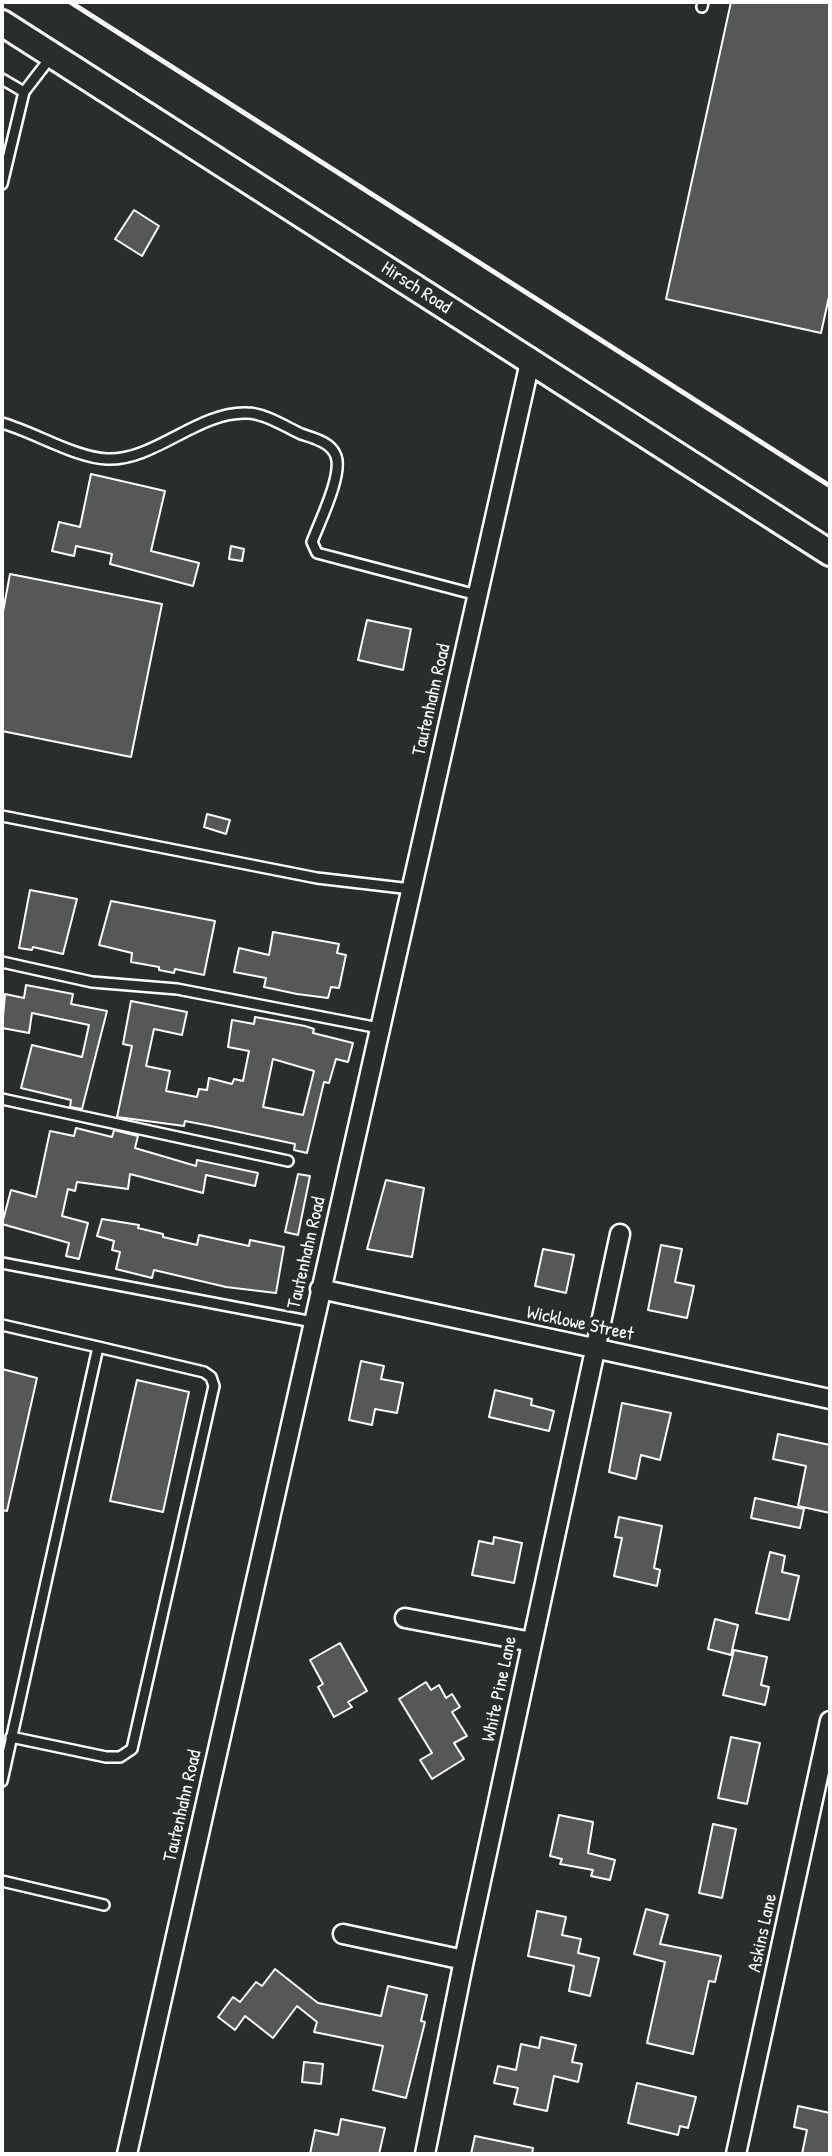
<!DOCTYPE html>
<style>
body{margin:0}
#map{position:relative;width:832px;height:2156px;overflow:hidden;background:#2a2d2e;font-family:"Patrick Hand",sans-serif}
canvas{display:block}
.frame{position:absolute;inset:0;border:4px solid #fff;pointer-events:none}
</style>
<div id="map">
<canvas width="832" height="2156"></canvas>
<div class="frame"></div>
</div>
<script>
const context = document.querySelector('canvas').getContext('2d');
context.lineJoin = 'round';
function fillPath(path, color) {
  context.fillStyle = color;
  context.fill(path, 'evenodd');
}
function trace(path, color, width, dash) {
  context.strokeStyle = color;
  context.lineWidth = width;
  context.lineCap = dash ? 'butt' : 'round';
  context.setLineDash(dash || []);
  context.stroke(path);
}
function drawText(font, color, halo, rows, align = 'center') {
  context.font = font + ' "Patrick Hand",sans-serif';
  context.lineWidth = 7;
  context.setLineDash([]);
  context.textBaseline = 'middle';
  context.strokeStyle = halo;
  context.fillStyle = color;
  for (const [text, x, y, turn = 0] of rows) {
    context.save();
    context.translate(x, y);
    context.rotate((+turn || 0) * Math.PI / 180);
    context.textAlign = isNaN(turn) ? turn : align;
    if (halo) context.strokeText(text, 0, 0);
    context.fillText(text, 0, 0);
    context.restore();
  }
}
const building = new Path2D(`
 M731,2H830V292L821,333L666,299Z
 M134,210L159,226L142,256L115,239Z
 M91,474L165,491L151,551L199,563L193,586L110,564L112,554L76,546L74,556L52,551L59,522L80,527Z
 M231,546L244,549L242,561L229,559Z
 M10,574L162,604L131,757L2,731V617Z
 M367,620L411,629L403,670L358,660Z
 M207,814L230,820L226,834L204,827Z
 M30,890L77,899L63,954L33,947L32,950L19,948Z
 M111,901L215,921L204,975L175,969L174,973L159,970V967L131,962L132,953L99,945Z
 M273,932L339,944L337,953L346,955L339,988L331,987L328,998L297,994L264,987L266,978L234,972L239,948L269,955Z
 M26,985L73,994L71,1004L107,1011L82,1109L70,1107L71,1100L21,1088L32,1045L82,1057L89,1025L32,1013L29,1033L2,1028L5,994L24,998Z
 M131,1001L187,1012L182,1035L154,1029L146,1066L170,1071L166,1091L197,1097L199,1089L207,1090L209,1078L232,1084L234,1079L243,1081L249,1051L228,1047L232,1020L254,1024L255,1017L305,1026L314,1029L313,1033L353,1043L348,1062L336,1059L329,1083L324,1082L307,1153L294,1150L295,1144L211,1126L185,1121L184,1126L117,1117L132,1046L123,1044ZM273,1059L314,1071L303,1115L263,1107Z
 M76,1128L112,1137L114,1130L138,1136L135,1148L196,1166L197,1160L258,1173L255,1186L206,1175L203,1193L130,1174L128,1189L77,1182L75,1191L68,1189L62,1216L88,1223L79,1259L66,1256L69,1243L2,1224L11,1190L36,1197L50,1131L74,1136Z
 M298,1174L310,1176L298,1235L285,1232Z
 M386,1180L424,1188L412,1257L367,1249Z
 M102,1219L139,1225L138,1228L163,1234V1237L197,1245L199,1235L249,1246L250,1240L284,1247L276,1293L226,1287L154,1270L152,1278L116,1269L120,1252L112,1250L114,1241L97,1236Z
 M661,1245L682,1249L675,1282L694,1286L687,1318L648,1310Z
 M543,1249L574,1255L566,1293L535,1286Z
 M361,1361L384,1366L381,1379L403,1383L397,1413L375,1409L372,1425L349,1420Z
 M2,1369L37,1378L7,1511L2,1510Z
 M137,1380L189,1392L163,1512L110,1501Z
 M495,1390L532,1399L531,1405L554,1411L549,1431L489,1417Z
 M622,1403L671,1413L660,1460L641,1455L636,1479L609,1472Z
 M778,1434L830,1445V1513L798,1506L806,1466L773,1459Z
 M755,1498L804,1509L800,1528L751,1518Z
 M619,1517L662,1526L654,1568L660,1570L657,1586L614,1576L622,1538L615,1537Z
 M494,1537L522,1543L514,1583L472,1575L479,1541L493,1544Z
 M770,1552L785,1556L782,1572L799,1576L789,1620L756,1613Z
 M715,1619L738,1625L731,1655L708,1649Z
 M340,1643L367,1691L348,1702L352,1707L334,1717L318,1687L323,1684L310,1660Z
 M734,1650L767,1657L761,1685L769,1687L765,1705L723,1695Z
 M426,1682L431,1690L439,1685L446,1698L452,1694L460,1707L452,1712L467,1736L454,1743L464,1759L432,1779L420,1760L432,1753L399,1699Z
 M731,1737L760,1743L747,1804L718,1798Z
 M559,1815L593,1822L588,1853L615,1860L610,1880L591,1876L593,1870L560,1864L562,1859L550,1856Z
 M713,1824L736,1829L722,1898L699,1893Z
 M646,1909L668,1915L660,1944L721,1956L715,1982L709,1981L693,2054L647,2043L665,1962L634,1954Z
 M537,1911L566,1917L562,1935L581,1939L578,1953L599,1958L590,1996L569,1991L574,1966L528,1956Z
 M275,1969L318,2003L381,2016L388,1986L427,1995L421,2021L425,2022L406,2098L373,2090L383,2046L314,2032L317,2022L297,2006L273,2038L245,2016L235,2030L218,2017L233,1997L240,2002L256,1982L262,1986Z
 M541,2037L576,2045L572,2062L582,2064L578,2082L554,2076L547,2111L514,2104L518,2088L494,2083L498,2066L516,2070L521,2044L539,2048Z
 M304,2062L323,2064L321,2084L302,2082Z
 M637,2083L696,2097L688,2128L680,2126L678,2135L628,2123Z
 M798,2106L830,2113V2154H802L807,2130L794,2127Z
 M341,2119L385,2128L379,2154H310L315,2130L338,2135Z
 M475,2136L533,2148L532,2154H471Z`);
fillPath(building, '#555758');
trace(building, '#fff', 2);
const service = new Path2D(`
 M702,7L703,2
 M2,79L24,92
 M2,184L24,92L51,57
 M2,423C34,432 76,458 107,459C155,461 198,411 247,413C264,413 286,427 301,434C313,438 331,442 336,456C343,475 319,523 312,542L317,553L477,595
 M2,816L317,878L411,889
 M2,962L92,982L177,989L379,1028
 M2,1099L288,1161
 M2,1263L313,1322
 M2,1325L98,1347L2,1781
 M11,1737L106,1757H120L132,1749L214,1386L211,1377L204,1372L98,1347
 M2,1881L104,1905`);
const minor = new Path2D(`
 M320,1289L830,1399
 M405,1618L532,1642
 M343,1934L464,1960
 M127,2154L530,362
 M425,2154L464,1960L620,1234
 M736,2154L830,1721`);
const secondary = new Path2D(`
 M2,23L830,553`);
trace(service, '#fff', 14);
trace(minor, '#fff', 23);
trace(secondary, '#fff', 30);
trace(service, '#2a2d2e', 9);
trace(minor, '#2a2d2e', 18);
trace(secondary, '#2a2d2e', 24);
trace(new Path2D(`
 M70,2L830,486`), '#fff', 5);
drawText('19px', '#fff', '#2a2d2e', [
 ["Hirsch Road",416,288,33],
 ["Tautenhahn Road",432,700,-77],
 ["Tautenhahn Road",307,1253,-77],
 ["Wicklowe Street",580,1324,12],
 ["White Pine Lane",500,1689,-78],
 ["Tautenhahn Road",183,1806,-77],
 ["Askins Lane",763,1933,-78]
]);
</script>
